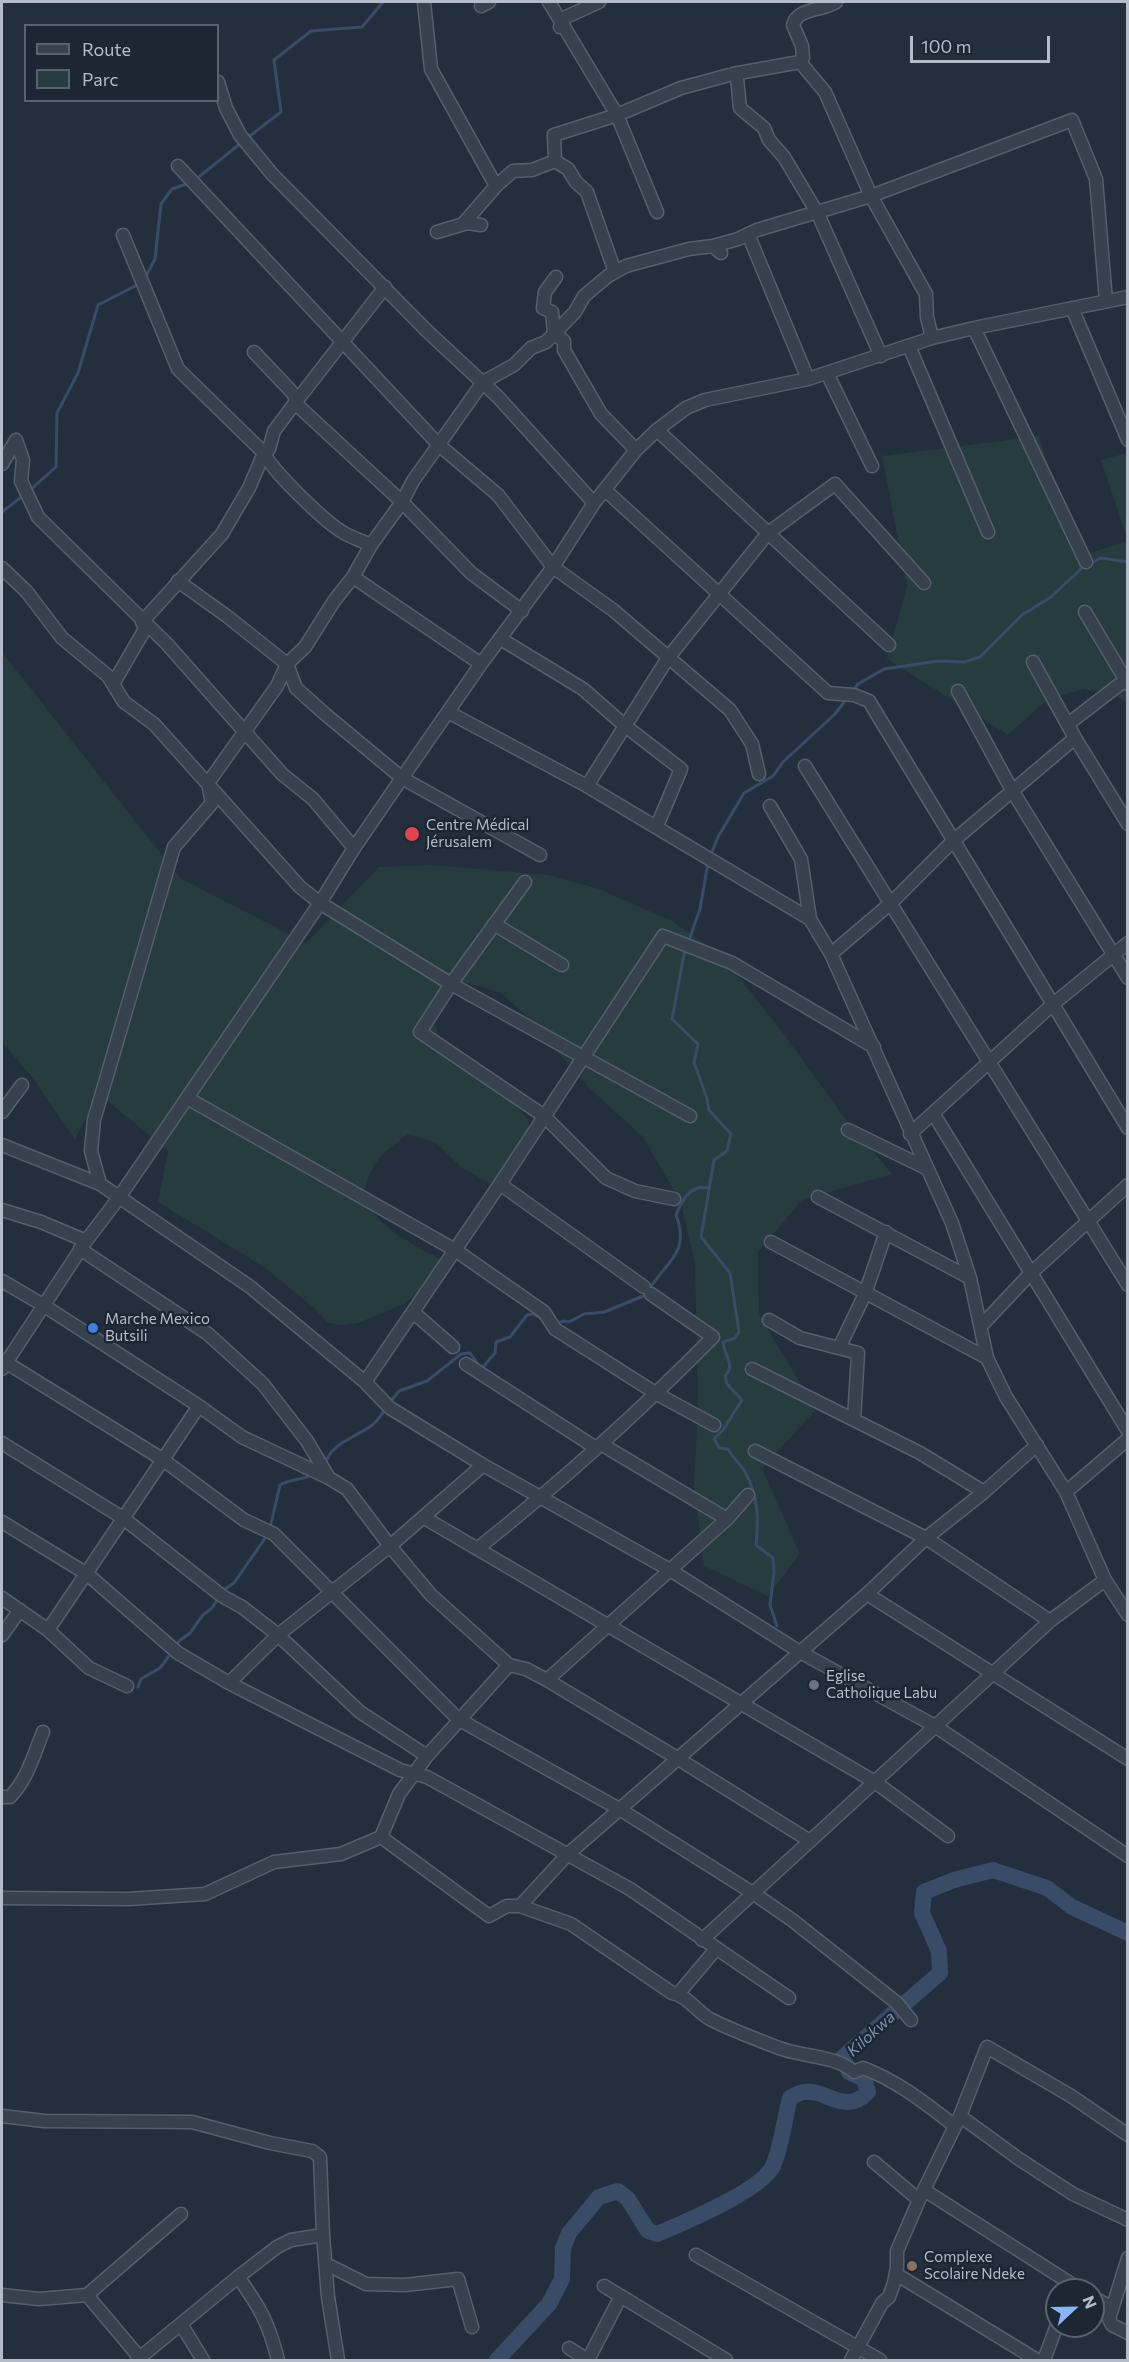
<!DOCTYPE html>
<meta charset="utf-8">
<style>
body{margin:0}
#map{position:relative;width:1129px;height:2362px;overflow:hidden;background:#242f3e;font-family:Commissioner,sans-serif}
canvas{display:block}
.frame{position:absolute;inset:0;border:3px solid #b4bcc9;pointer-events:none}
.legend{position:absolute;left:24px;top:24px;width:195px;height:78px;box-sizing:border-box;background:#1d2633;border:2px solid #59626f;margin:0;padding:8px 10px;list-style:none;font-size:18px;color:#b4bcc9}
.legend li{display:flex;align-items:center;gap:12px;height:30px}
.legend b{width:30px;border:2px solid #59626f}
.north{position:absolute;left:1045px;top:2278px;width:60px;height:60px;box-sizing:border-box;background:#1d2633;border:2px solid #59626f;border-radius:50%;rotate:68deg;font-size:16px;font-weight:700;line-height:24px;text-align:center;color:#b4bcc9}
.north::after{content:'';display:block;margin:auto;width:21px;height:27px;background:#8ab4f8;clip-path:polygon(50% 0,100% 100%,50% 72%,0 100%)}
.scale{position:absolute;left:910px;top:36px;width:140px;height:27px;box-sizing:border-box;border:3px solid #b4bcc9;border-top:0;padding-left:8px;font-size:18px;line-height:21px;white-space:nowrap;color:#b4bcc9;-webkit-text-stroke:4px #1d2633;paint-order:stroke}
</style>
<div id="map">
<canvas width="1129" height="2362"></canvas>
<div class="frame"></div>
<ul class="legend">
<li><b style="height:8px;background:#38414e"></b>Route</li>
<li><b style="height:16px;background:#263c3f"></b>Parc</li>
</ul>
<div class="north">N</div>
<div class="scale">100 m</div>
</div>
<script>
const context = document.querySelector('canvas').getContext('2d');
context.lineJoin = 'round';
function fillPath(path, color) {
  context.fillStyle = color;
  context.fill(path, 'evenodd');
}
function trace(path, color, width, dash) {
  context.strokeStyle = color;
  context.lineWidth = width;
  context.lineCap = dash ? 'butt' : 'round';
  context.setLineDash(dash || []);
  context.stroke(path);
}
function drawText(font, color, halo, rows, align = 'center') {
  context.font = font + ' Commissioner,sans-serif';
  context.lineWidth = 5;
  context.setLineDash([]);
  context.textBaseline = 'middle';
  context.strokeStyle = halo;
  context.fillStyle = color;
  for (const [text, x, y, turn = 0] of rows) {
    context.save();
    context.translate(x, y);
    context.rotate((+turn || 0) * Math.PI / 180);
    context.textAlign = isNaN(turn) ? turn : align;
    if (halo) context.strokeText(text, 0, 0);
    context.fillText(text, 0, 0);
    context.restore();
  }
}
fillPath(new Path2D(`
 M1039,436L1076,558L1127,541V703L1116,696L1084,689L1048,699L1008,735L887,659L907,586L882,456Z
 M1127,453H1128L1127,538L1101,460Z
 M2,652L180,878L306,943L379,867L431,865L549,875L599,889L672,921L722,956L783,1033L841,1113L892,1174L802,1200L758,1252L759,1314L816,1410L762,1468L800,1554L768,1596L704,1566L694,1486L698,1409L695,1264L681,1202L642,1136L587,1086L529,1018L501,993L468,983L445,989L434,1018L443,1053L512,1100L529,1121L528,1142L509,1160L492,1185L462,1168L436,1143L408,1134C379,1156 369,1163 363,1200C385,1231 407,1241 440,1259L417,1293L404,1304L358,1323L342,1325L328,1323L314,1308L264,1267L158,1202L168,1151L103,1097L98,1095L75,1139L31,1076L2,1042Z`), '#263c3f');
trace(new Path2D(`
 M246,139L281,112L274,60L311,31L362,27L383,2
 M195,180L241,143
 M145,278L155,259L161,204L172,189L189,183
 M29,491L56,467L57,413L78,373L98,305L139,284
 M2,512L24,495
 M852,692L858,684L884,669L939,661L964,662L980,657L1022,615L1051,597L1082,568L1101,558L1128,562
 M710,857L718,837L744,793L773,776L783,762L835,714L848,697
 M688,943L700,909L708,863
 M685,949L672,1019L698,1044L694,1062L707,1099L709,1110L731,1134L727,1151L714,1160L701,1237L730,1273L739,1332L735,1338L723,1342C724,1356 736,1364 725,1376L727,1384L742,1400L723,1430L714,1439L719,1448L728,1449C734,1460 740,1463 745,1472C758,1495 759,1519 756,1545L773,1558L774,1572L770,1605L777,1626
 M557,1324L563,1321L569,1322L584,1314L604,1312L646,1295C661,1264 692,1256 676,1215C682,1200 691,1184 708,1188
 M390,1402L399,1391L427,1381L461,1354L470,1353L480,1367L484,1366L495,1353L496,1342L510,1337L527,1315L534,1314L543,1320
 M325,1465C330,1443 355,1438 371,1426C377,1422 382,1414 386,1408
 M270,1528L280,1485C291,1478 302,1481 314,1474
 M222,1591L234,1583L268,1534
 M175,1648L179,1641L190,1633L203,1615L212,1608L219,1597
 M138,1687L141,1679L160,1668L171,1653`), '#394c67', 3);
trace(new Path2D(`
 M497,2360L549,2304L562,2279L563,2248L569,2233L599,2197L618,2191L628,2199L648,2231L657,2234C683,2223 762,2190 773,2166C782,2145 784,2120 790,2098C820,2076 840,2121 868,2092L864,2079L849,2072L843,2057L940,1973L939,1951L922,1913L924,1892L954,1880L993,1870L1047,1888L1072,1907L1128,1933`), '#394c67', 16);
const minor = new Path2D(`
 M424,2L431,69L496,186
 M549,2L617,115L657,212
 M481,6L489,2
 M560,27L566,17L599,2
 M800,62L825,92L871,196L926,294L927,317L932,338
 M733,74L737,78L740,108L764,128L769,140L784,157L818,214L881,356
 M218,82L226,108L240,135L272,174L427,331L498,397L594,503
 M555,161L568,169L576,182L587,192L615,272
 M178,166L439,445L498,495L553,567L613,610L730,710L752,744L759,774
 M463,224L496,186L513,171L532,170L555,161L554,135L617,115L681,88L733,74L800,62L803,58L802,46L793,25C798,7 821,12 836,2
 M437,232L467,223L481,225
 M748,234L808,379
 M123,235L178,369L264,453C272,471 326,523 344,533C353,538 362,541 371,545
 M713,246L738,239L757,230L871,196L1072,120L1096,179L1106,301
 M556,277L545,292L543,308L552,312L554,333L564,341V350L601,414L636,450
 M385,287L295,403L402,502L471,573L522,611
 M1072,308L1128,440
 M974,328L1086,562
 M909,346L988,532
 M827,373L872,466
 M657,430L889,645
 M16,440L23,460L21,481L38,517L167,644L282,774L313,799L354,848
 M2,464L16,440
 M605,490L828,693L854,695L869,701L1128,1128
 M2,568L27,592L62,638L108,676L124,702L154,724L300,887L320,903L451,984L690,1116
 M353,577L481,664
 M178,581L228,617L287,664L296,688L325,714L402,778L540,855
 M1085,612L1128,684
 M142,622L222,534L249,488L264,453L269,449L274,431L295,403V396L290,390L254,352
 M501,639L583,689L624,725L681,769L657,826
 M1033,662L1075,738L1128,824
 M113,684L145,629L142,622
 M958,691L1013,792L1128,978
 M448,712L587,786L810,919L831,954L952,1223L970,1278L987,1358L1006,1397L1066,1492L1105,1580L1128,1615
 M1068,724L1128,678
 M805,766L1128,1285
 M587,786L668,658L768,533L835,484L924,583
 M770,806L801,859L810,919
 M525,882L451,984L420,1032L544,1116L606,1178L635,1191L674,1199
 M494,924L562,965
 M831,954L891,903L953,841L1075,738
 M187,1098L455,1250L544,1312L555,1329L657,1394L714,1425
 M2,1112L22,1085
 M933,1113L1128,1431
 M848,1130L926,1168
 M910,1134L1052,1005L1128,943
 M2,1145L100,1184L249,1286L365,1382L390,1408L483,1465L670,1570L800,1652L935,1726L1128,1856
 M100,1184L91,1151L94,1120L174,847L212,803L208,783L277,686L287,664L305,647L334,601L353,577L371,545L402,502L413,481L483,382L514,365L531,348L546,342L575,312L584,296L608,276L626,266L689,249L713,246L721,253
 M500,1184L644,1287
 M818,1197L970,1278
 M2,1210L41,1222L86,1241
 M771,1242L987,1358
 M80,1249L208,1334L263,1384L307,1441L329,1478L347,1489L390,1546L431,1595L509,1665L526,1669L547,1680L677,1758L810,1841
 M2,1281L43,1305L199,1406L242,1437L329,1478
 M413,1312L453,1347
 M769,1320L800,1338L858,1353L854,1420
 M981,1326L1030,1274L1128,1185
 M839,1348L865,1294L886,1232
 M2,1360L162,1459L244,1520L274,1534L458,1719L621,1810L753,1893L792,1920L897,2003L911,2020
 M466,1364L596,1448
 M2,1369L86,1241L118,1199L320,903L354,848L402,778L481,664L553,567L594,503L636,450L657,430L686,408L705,400L808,379L932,338L974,328L1128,297
 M752,1369L920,1453L984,1492
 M365,1382L500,1184L663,936L732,963L874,1047
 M2,1443L123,1518L222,1596L242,1607L278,1635L360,1712L427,1756
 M601,1444L727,1519
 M755,1451L926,1538L1050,1621
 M1066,1492L1128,1439
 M423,1517L875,1782L948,1836
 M2,1522L87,1574L178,1653L229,1683L400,1770L427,1777L630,1889L789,1998
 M477,1549C560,1483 639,1412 713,1337L651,1294
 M867,1594L1128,1759
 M2,1598L48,1630L89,1668L127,1686
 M48,1630L199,1406
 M2,1635L20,1610
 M547,1680L727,1519L748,1495
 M229,1683L278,1635L390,1546L483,1465
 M2,1797H10C27,1780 34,1754 43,1732
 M381,1837L489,1916L507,1906H520L571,1924L672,1993C688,1996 696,2011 710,2019C731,2030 756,2039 779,2048C802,2057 836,2055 854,2072L863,2068C898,2081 926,2104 955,2126
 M2,1898L128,1899L205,1894L274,1862L341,1854L381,1837L399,1794L427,1756L509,1665
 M520,1906L567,1855L867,1594L926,1538L984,1492L1037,1445
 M702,1940L1050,1621L1105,1580
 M679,1993L716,1949
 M2,2116L44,2121L192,2122L270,2143L312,2151L320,2157L323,2235
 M960,2116L1019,2159L1073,2194L1128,2220
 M874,2162L919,2200
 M924,2190L1081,2290
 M696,2255L880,2360
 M1128,2258L1109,2319L1112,2325L1128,2333
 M326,2264L366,2284L405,2285L458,2279L472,2327
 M896,2274L1037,2360
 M238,2277C260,2307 269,2324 278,2360
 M604,2286L726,2360
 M2,2295L39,2299L87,2295
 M1093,2297L1112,2308
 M181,2324L203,2360
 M569,2348L588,2360
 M140,2358L87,2295L181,2214
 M137,2360L238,2277L277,2247L291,2240L323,2235L328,2297L338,2360
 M588,2360L621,2296
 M851,2360L882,2303L889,2297L894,2283L897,2267V2251L919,2200L960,2116L987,2047L1071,2096L1128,2135
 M1044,2360L1057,2325`);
trace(minor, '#565f6c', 15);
trace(minor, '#38414e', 12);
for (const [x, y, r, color] of [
 [412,834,8,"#e0444e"],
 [93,1328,6,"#3f7fe0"],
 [814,1685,6,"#6b7280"],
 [912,2266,6,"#8d6e63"]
]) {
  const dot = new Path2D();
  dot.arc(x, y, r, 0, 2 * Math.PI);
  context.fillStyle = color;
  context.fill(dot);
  trace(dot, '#1d2633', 2);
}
drawText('15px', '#b4bcc9', '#1d2633', [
 ["Centre Médical",426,825],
 ["Jérusalem",426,842],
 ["Marche Mexico",105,1319],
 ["Butsili",105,1336],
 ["Eglise",826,1676],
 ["Catholique Labu",826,1693],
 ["Complexe",924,2257],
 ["Scolaire Ndeke",924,2274]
], 'left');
drawText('italic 16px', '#7c92b1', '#1d2633', [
 ["Kilokwa",871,2034,-42]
]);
</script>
